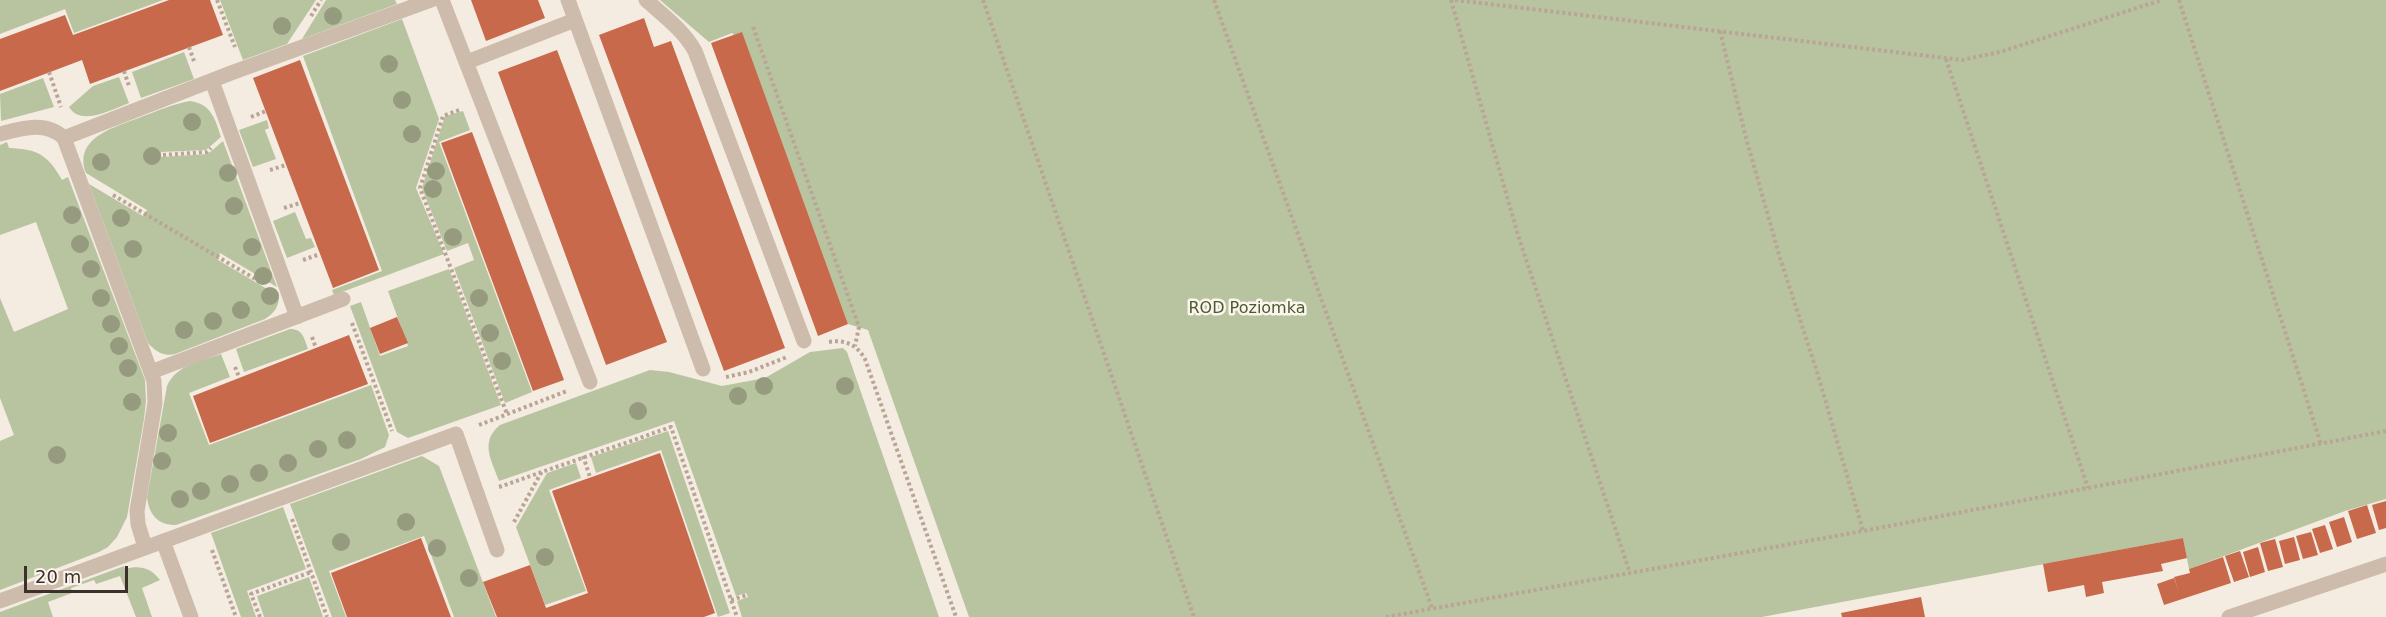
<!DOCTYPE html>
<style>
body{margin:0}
#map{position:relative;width:2386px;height:617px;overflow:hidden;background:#f4ebe1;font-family:"DejaVu Sans",sans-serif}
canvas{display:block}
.scale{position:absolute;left:24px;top:566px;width:104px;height:27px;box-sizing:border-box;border:3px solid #3b302b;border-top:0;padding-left:8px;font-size:18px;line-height:21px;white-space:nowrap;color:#3b302b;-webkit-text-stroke:4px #fbf5ee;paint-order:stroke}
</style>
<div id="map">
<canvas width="2386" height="617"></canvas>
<div class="scale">20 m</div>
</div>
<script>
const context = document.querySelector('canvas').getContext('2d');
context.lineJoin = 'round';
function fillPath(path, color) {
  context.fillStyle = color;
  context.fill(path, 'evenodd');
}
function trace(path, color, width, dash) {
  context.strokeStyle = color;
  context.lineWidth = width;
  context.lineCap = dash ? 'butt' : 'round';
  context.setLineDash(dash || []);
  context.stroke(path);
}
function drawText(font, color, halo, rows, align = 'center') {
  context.font = font + ' "DejaVu Sans",sans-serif';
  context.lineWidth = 5;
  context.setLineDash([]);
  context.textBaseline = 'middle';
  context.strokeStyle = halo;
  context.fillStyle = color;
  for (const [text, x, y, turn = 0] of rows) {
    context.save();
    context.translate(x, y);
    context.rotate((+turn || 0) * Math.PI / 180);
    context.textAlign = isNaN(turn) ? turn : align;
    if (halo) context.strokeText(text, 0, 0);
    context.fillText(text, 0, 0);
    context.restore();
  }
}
fillPath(new Path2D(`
 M0,0H163L74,33L65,9L0,34Z
 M220,0H316L287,44L243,60Z
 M326,0H395L397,4L302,39Z
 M660,0H2386V499L2345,511L2189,569L2183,538L1762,617H969L868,330L848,324L742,33L734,35L732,33L709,42Z
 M402,19L439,119L416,188L444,254L334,295L332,290L382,271L303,56Z
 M184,52L194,79L141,98L132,72Z
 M119,77L129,103C113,109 81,127 69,107L93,86Z
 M43,78L54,107L1,121L0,94Z
 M190,101C211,104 215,118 221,137L206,150L161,152V157L208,154L223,141L277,287L220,253L218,260L279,296C279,307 274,313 265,319L175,354C163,357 155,351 148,343L89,184L143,216L147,210L86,173C73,137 116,127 141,117C157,111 173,104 190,101Z
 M463,111L470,130L439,142L532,392L505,403L454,268L474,260L468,243L447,251L422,188L445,116Z
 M267,120L269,128L265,130L276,159L253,167L239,130Z
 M7,142L9,148C38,149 48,155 62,180L68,177L145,380L146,401L144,419L127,517L117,537L108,547L99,552L0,590V441L14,435L0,398V298L14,332L68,309L36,222L0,235V145Z
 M295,212L306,239L311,238L315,247L287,258L273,221Z
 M449,269L501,405L408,438L397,432L350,306L361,302L380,356L408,346L388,291Z
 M290,329C303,329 304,338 308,349L244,372L236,349Z
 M843,348L847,352L939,617H742L737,601L748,597L746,593L736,596L674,421L499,481C492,461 479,442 500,425L650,370L669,372L722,386L765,378L810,352Z
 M221,354L230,377L189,393L209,445L371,385L389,435L385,447L361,459L176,525C158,525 149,515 147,497L167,386C176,365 201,361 221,354Z
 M668,431L730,613L718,617L661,450L596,473L591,457Z
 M422,456L439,466L496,617H454L424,536L329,571L346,617H332L290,504Z
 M576,463L581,478L549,490L586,591L545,605L516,527L547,473Z
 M283,507L306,569L247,591L256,617H241L211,533Z
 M124,566L125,569C140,565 151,568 160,580L142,588L152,617H136L120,576L96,584L94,580L71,588L72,593L48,602L53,617H0V612Z
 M309,577L323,617H264L257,596Z`), '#b8c4a0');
fillPath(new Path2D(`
 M169,0H210L223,35L90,84L82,60L0,91V39L65,15L73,35Z
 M471,0H538L545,18L486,41Z
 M644,18L654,47L671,41L785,348L724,371L599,35Z
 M742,32L848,324L818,336L711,43Z
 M557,50L667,342L606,365L498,72Z
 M300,60L379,270L333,288L253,78Z
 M472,132L564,380L533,391L441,143Z
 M397,317L408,343L380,354L370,328Z
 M349,335L368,384L210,443L193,396Z
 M660,453L715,613L704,617H497L483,582L530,565L546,608L588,593L552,491Z
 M2386,501V528L2379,530L2372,505Z
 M2367,505L2376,533L2357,539L2348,511Z
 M2344,517L2352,542L2337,547L2329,522Z
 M2325,525L2333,549L2320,553L2312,529Z
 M2311,532L2318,555L2303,559L2296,536Z
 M2294,537L2300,560L2285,564L2279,541Z
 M421,538L451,617H347L331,573Z
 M2183,538L2187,558L2161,564L2163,571L2102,582L2104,593L2086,597L2084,585L2048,592L2043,564Z
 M2275,539L2283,567L2268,571L2260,543Z
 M2258,547L2265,572L2250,577L2243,552Z
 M2240,551L2249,577L2234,582L2225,556Z
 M2223,557L2231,583L2164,605L2157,584L2174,578L2179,592L2174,577L2190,573L2189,569Z
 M1921,597L1925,617H1842L1841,613Z`), '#c8694b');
trace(new Path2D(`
 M217,0L235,47
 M983,0L1194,617
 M1214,0L1432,608
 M1451,0L1518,235L1630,573
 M1455,0L1962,60L2000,52L2162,0
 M2179,0L2321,444
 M311,16L321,0
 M753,27L859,327L855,346
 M1720,31L1746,138L1780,258L1818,375L1863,531
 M189,47L194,61
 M1946,59L2088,488
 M124,71L129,86
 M49,72L61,107
 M459,110L443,116L420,188L507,414
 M251,117L266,111
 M163,155L207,152L211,148
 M270,170L286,165
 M113,195L257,280
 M284,208L300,203
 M303,260L320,254
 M352,323L392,431
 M312,337L316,348
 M829,342C845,339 857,345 865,359L956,617
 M235,367L239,377
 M726,377L749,372L787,357
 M479,425L567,391
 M583,456L590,477
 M499,487L671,427L737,617
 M292,519L327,617
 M514,522L542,471
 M212,550L236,617
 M731,600L747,595
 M260,617L251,594L311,572
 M1386,617L1863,531L2386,431`), '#b9a596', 4, [3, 3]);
trace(new Path2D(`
 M442,0L590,382
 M568,0L703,369
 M646,0C664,16 683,30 695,51L804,341
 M467,62L575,20
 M212,81L297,317
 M0,134C23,128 46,121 64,138L231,73L431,0
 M64,138L154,381L155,403L137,511L138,524L145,547
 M151,372L343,299
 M163,541L191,617
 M0,601L456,434L497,550
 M2229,617L2386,564`), '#cdbbac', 15);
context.fillStyle = '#969b7f';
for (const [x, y] of [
 [333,16],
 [282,26],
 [389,64],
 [402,100],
 [192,122],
 [412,134],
 [152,156],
 [101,162],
 [436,171],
 [228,173],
 [433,189],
 [234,206],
 [72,215],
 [121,218],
 [453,237],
 [80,244],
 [252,247],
 [133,249],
 [91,269],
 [263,276],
 [270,296],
 [101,298],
 [479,298],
 [241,310],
 [213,321],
 [111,324],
 [184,330],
 [490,333],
 [119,346],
 [502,361],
 [128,368],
 [764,386],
 [845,386],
 [738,396],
 [132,402],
 [638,411],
 [168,433],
 [347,440],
 [318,449],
 [57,455],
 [162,461],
 [288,463],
 [259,473],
 [230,484],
 [201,491],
 [180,499],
 [406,522],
 [341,542],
 [437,548],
 [545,557],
 [469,578]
]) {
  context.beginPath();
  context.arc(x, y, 9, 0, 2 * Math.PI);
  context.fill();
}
drawText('16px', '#4a5a2e', '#fbf5ee', [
 ["ROD Poziomka",1247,309]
]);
</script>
